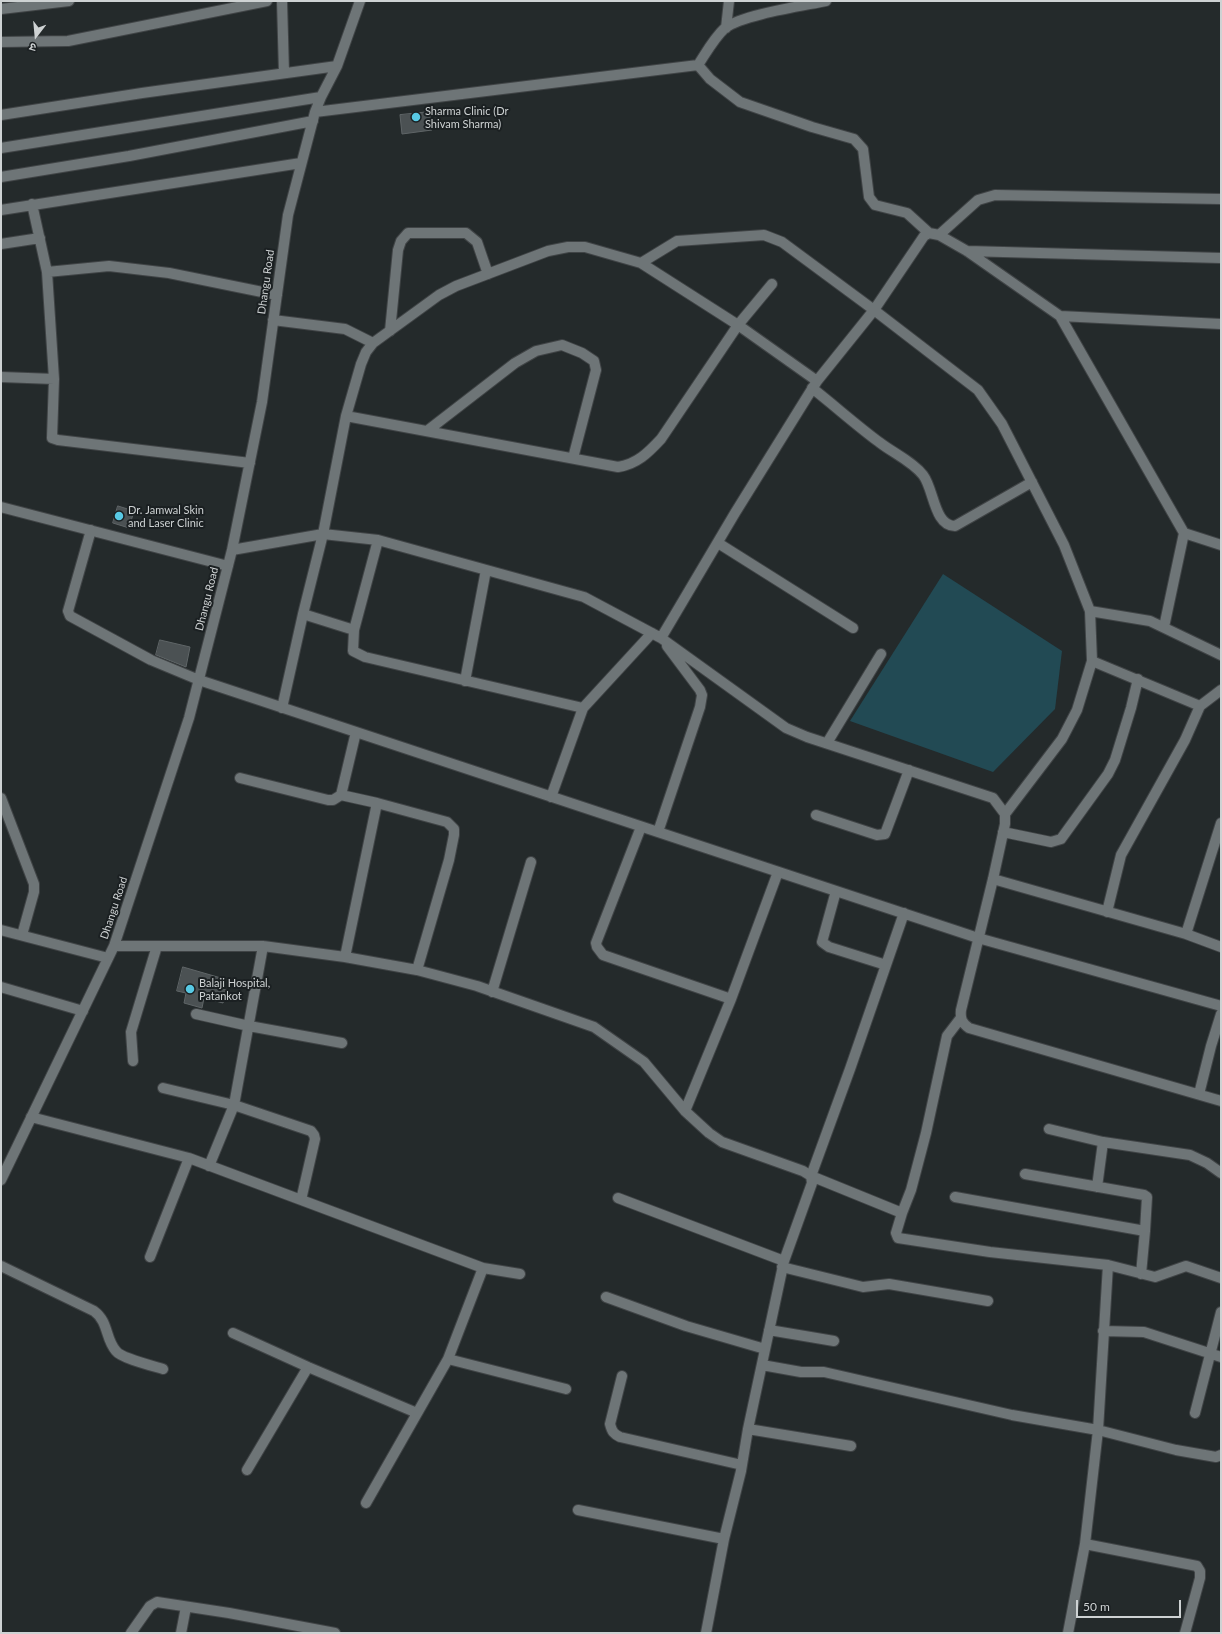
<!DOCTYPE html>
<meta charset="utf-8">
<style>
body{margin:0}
#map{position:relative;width:1222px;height:1634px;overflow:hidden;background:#242a2b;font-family:Lato,"Noto Sans Devanagari",sans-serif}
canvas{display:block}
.frame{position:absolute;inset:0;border:2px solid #ced2d3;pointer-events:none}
.north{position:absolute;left:16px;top:16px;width:40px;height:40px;-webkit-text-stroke:3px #1b2022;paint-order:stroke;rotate:196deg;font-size:11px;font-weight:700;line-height:16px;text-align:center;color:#ced2d3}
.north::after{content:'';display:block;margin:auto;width:14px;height:18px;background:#ced2d3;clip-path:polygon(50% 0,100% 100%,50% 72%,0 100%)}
.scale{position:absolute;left:1076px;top:1600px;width:105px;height:18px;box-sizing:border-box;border:2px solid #ced2d3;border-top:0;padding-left:5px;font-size:12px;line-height:14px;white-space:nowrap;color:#ced2d3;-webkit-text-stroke:3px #1b2022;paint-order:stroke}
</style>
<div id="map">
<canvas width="1222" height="1634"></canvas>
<div class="frame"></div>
<div class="north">उ</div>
<div class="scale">50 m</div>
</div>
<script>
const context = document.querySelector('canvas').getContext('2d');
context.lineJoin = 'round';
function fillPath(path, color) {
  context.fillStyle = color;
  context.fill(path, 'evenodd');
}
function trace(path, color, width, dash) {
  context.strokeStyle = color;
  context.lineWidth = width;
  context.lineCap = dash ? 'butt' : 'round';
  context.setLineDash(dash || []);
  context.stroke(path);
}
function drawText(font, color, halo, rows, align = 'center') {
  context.font = font + ' Lato,sans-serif';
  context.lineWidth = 4;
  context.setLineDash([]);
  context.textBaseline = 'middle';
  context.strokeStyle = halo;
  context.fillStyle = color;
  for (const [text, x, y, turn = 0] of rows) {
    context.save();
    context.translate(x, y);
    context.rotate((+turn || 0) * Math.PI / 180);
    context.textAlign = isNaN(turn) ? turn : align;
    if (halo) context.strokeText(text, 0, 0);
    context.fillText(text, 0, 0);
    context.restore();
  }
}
fillPath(new Path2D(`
 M943,574L1062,651L1055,709L993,772L850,721Z`), '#224a54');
const building = new Path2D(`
 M430,112L432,130L402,134L400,115Z
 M118,506L134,511L129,528L113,523Z
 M160,640L190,647L186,667L156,655Z
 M183,967L221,978L219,988L227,990L223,1003L204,998L202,1008L184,1003L186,993L177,991Z`);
fillPath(building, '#4b5153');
trace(building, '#5f6567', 1);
const minor = new Path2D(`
 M282,1L284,73
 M1,9L69,1
 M726,28L729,1
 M1,42L68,41L267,1
 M698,65L710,79L740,102L812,127L854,139L863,149L869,197L875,205L907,213L929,233
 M315,112L698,65C706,53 714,38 725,28C742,15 802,6 826,1
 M1,115L142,93L337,66
 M1,148L321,97
 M1,177L129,156L313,121
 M32,204L47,272L54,379L52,438L58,440L250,463
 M1,210L301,163
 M939,235L978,200L995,195L1221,199
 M1,244L40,238
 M967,251L1221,258
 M641,263L677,241L764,235L782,242L874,310L978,390L1002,424L1064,545L1090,611
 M47,272L109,266L169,273L277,295
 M1060,316L1221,324
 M273,320L345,329L373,343
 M390,331L398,250L401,241L408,233H466L477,242L488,274
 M1,377L54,379
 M812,388C835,406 856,425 879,442C893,453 912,461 923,475C934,489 934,526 955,526L1032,482
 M346,416L618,467C637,464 648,453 661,439L738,325L772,284
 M427,431L515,363L536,351L562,345L582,353L594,361L596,370L573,458
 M1,507L228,566
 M91,530L68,611L70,616L151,660L199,680L978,938L1221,1006
 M1184,533L1221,545
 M378,540L354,630L353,651L365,657L583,708L551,797
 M718,543L853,628
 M232,550L323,534L378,540L584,597L661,638L735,513L817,381L874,310L924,236L929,233L939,235L967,251L1060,316L1184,533L1164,627
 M303,614L354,630
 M661,638L786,728L807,737L993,798L1005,814V824L993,879L961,1010C960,1019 962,1023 969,1028L1221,1101
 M1092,661L1200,706
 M465,681L486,570
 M282,708L303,614L323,534L346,416L361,364L366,352L373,343L439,295L456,286L548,251L568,247H585L641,263L738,325L817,381
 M583,708L652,633
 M356,732L341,795L377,803L447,822L454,829V835L449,860L417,970
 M827,743L881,654
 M240,778L328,800H333L341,795
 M1,798L34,884V892L22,935
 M1005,814L1062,739L1077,710L1092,661L1090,611L1150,621L1221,655
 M816,815L877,835L885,834L909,770
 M641,827L596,943L597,947L603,955L731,999
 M658,832L700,707L702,695L700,690L667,646
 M1003,832L1051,842L1061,839L1108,774L1115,760L1131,708L1138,679
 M993,879L1186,934L1221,947
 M836,891L822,942L829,947L886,965
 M1107,912L1121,855L1185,740L1200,706L1221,690
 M904,913L850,1069L811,1176L902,1213L896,1233L898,1238L990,1252L1108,1265L1098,1430L1085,1544L1068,1633
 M1,930L108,958
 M1186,934L1221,823
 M114,946H263L345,957L417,970L477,986L594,1027L644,1062L685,1111L709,1133L722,1142L803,1171L811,1176L812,1183L784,1261L748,1429L741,1471L724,1539L706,1633
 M345,957L377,803
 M1,987L83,1011
 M492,992L531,862
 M196,1014L249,1026L342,1043
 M133,1061L131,1032L157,946
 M163,1088L234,1105L311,1131L314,1135L315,1139L301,1200
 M1199,1094L1211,1046L1221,1014
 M685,1111L731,999L778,872
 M31,1117L189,1158L483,1268L520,1274
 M1049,1129L1103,1142L1190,1155L1207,1163L1221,1173
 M209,1166L234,1105L263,946
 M1025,1174L1144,1195L1147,1197L1145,1231L1141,1274
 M1,1180L114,946L189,718L232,550L262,402L288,215L315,112L321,97L337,66L360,1
 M1097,1187L1103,1142
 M955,1197L1145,1231
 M618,1198L784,1261
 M902,1213L911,1190L926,1133L947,1036L960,1019
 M150,1257L189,1158
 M1108,1265L1155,1277L1186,1266L1221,1278
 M1,1266L94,1311C109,1322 105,1339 116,1351C121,1358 153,1366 163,1369
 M782,1267L863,1287L889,1284L988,1301
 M606,1297L686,1326L765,1349
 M769,1330L834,1341
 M1103,1331L1144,1332L1221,1357
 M233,1333L308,1367L417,1413
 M448,1359L566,1389
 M762,1365L801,1372H824L1012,1415L1098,1430L1176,1450L1216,1457L1221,1455
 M622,1376L610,1424C612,1432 614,1434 620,1437L742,1465
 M1195,1413L1221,1312
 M748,1429L851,1446
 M247,1470L308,1367
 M366,1503L448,1359L483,1268
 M578,1510L724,1539
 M1085,1544L1197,1566L1200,1571V1578L1185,1633
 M131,1633L150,1606L157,1602L229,1613L335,1633
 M181,1633L186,1607`);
trace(minor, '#404446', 12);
trace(minor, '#6e7577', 10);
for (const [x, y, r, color] of [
 [416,117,5,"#58c9e4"],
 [119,516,5,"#58c9e4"],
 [190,989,5,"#58c9e4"]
]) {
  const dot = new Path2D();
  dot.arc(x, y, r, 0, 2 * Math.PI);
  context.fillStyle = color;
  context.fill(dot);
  trace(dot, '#1b2022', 1.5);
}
drawText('11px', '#ced2d3', '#1b2022', [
 ["Sharma Clinic (Dr",425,111],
 ["Shivam Sharma)",425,124],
 ["Dr. Jamwal Skin",128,510],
 ["and Laser Clinic",128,523],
 ["Balaji Hospital,",199,983],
 ["Patankot",199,996]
], 'left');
drawText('11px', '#ced2d3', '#1b2022', [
 ["Dhangu Road",266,282,-82],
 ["Dhangu Road",207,599,-76],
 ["Dhangu Road",114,908,-72]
]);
</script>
